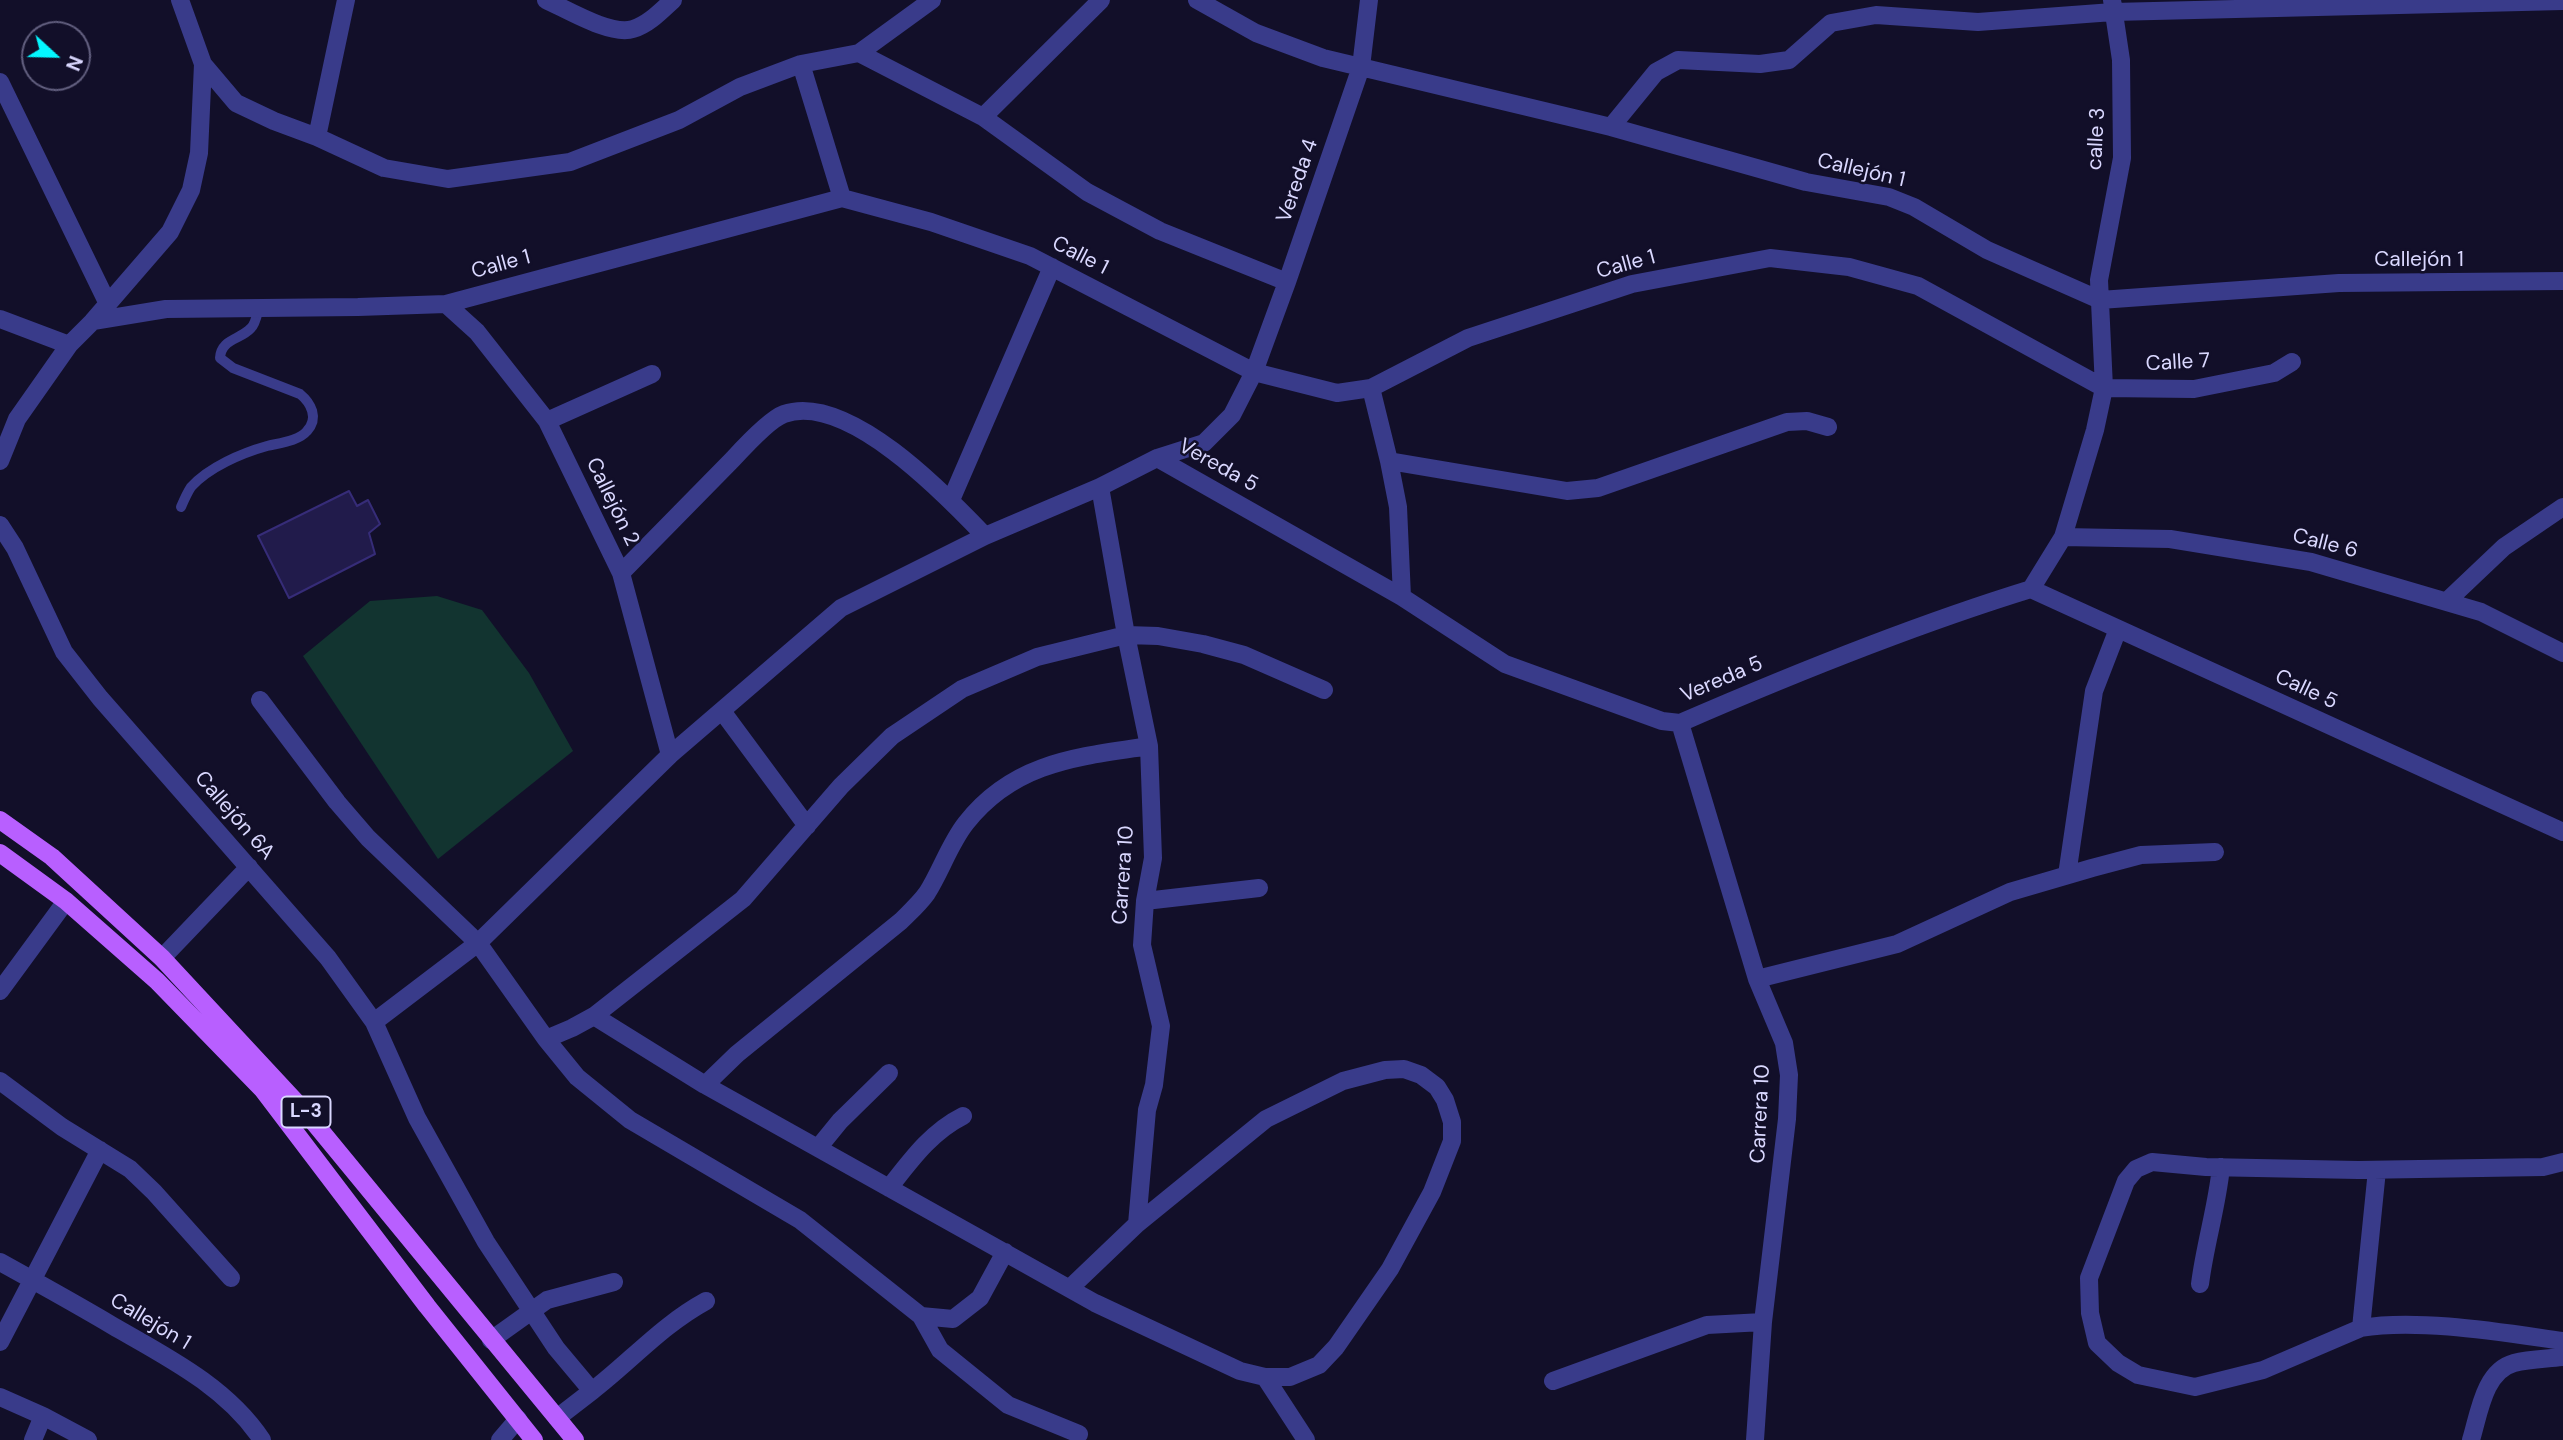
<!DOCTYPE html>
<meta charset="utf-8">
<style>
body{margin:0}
#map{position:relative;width:2563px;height:1440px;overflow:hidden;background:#120f29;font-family:"DM Sans",sans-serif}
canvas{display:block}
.north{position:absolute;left:21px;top:21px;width:70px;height:70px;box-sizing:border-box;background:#120f29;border:2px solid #625f7f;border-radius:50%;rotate:112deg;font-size:19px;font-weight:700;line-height:28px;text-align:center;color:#dad8ff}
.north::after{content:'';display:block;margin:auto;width:24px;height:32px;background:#04f7ff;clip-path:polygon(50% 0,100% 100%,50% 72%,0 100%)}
</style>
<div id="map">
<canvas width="2563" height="1440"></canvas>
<div class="north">N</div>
</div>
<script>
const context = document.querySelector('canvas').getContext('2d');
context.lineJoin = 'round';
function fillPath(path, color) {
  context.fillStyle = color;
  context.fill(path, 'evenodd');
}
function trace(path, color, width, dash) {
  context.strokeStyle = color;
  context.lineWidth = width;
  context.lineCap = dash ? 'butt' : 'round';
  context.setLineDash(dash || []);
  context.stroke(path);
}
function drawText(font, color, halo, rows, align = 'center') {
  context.font = font + ' "DM Sans",sans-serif';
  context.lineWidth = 5;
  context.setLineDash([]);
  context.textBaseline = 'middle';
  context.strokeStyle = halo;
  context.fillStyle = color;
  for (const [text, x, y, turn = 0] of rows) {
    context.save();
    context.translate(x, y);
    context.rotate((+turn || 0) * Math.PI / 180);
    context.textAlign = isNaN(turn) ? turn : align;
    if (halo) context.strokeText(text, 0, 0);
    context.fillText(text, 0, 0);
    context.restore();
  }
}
fillPath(new Path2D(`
 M437,596L482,610L529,673L573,751L438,859L303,656L370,601Z`), '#123430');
const building = new Path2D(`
 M349,491L357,506L368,500L380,524L369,533L375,554L289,598L258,536Z`);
fillPath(building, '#211b4b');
trace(building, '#362c78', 2);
trace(new Path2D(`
 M181,507C184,500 187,493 191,487C209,467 242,453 267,446C279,443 299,441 307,431C319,418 311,403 300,394L233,368L220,358C221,339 240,340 251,328C256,323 257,314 259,307`), '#393b8a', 10);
trace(new Path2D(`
 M546,0C568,10 611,36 633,29C649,24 661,11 673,0
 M1197,0L1256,33L1323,58L1611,127L1806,182L1889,197L1914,207L1987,250L2100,300L2339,283L2563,281
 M859,53L983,117L1087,192L1160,231L1287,282
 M203,64L236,103L274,121L317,137L346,0
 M801,64L842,198
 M0,82L108,304
 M983,117L1101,0
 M1611,127L1656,72L1678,60L1760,64L1789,60L1831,23L1876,15L1978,22L2113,12L2563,1
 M317,137L384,168L448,179L570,162L679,120L740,87L801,64L859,53L932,0
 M446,304L477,332L547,421L621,573L670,755
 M0,319L69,345L93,321L166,309L358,307L446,304L842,198L931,222L1030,256L1254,372L1337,393L1371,388L1468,338L1632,284L1770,258L1849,267L1918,286L2104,388L2194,389L2274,373L2292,362
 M93,321L170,232L191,190L199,153L203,64L180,0
 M1371,388L1389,461L1398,507L1402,597
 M547,421L652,374
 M1157,458L1402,597L1505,664L1662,721L1680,723C1795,673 1911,626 2031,589L2063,537L2095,430L2104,388L2099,280L2122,158L2121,60L2112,0
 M0,461L17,419L69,345
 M1389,461L1567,491L1598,488L1787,422L1807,421L1828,427
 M1100,487L1126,635L1149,746L1153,858L1145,901L1142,945L1161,1026L1154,1085L1147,1110L1137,1224
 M951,500L1052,267
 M0,525L15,548L64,652L100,698L328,958L374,1022L478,943L670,755L841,608L985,536L1100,487L1157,458L1204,443L1232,415L1254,372L1287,282L1361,67L1369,0
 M2063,537L2170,539L2311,562L2481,612L2563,653
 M621,573C658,535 696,497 733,459C744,447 770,419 784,414C847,392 945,494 985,536
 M2031,589L2563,832
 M2446,602L2504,547L2563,507
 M260,700L337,802L368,838L478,943L546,1039L572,1028L594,1016L743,899L841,786L892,736L962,689L1037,657L1126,635L1158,636L1203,644L1244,655L1324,690
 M722,711L807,826
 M1680,723L1757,979L1784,1043L1789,1075L1787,1119L1763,1322L1755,1440
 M2067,875L2094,691L2118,629
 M1145,901L1259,888
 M162,958L249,867
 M1757,979L1897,944L2010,892L2092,868L2141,855L2215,852
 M0,991L66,901
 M594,1016L705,1085L1095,1303L1240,1371L1265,1377H1290L1319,1365L1336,1347L1390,1269L1432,1192L1452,1141V1122L1445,1100L1437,1087L1421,1075L1404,1069L1385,1070L1343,1081L1266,1119L1137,1224L1070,1288
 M374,1022L417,1118L486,1242L556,1348L592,1391C631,1361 662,1325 706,1301
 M546,1039L577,1077L630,1120L800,1220L921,1316L953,1319L980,1298L1005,1252
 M0,1081L62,1127L130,1169L154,1192L231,1278
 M705,1085L737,1054L901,921C910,912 920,903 927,893C941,871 950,843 966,823C1014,762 1077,757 1149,746
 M818,1148L840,1121L889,1073
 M2563,1162L2543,1167L2358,1170L2206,1167L2152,1162L2136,1169L2126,1181L2089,1278L2090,1313L2097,1343L2118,1363L2138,1375L2195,1387L2263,1370L2361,1328C2418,1318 2505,1333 2563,1341
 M889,1188C911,1160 931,1132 963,1116
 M0,1262C38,1283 76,1304 113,1326C167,1357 227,1387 262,1440
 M2200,1284C2205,1244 2217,1207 2221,1167
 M921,1316L940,1350L1008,1405L1079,1434
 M2361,1328L2377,1170
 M491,1340L547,1300L614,1282
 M0,1342L100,1150
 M1265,1377L1306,1440
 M1553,1381L1707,1325L1763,1322
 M0,1397L43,1416L88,1440
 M557,1418L592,1391
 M33,1440L43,1416
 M500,1440L518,1419
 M2471,1440C2479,1414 2484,1371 2514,1363C2530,1359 2547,1359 2563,1357`), '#393b8a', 18);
trace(new Path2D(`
 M0,820L52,857L162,958L307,1114L575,1440
 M0,853L66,901L157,981L263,1090L427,1306L534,1440`), '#b85fff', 18);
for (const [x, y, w] of [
 [306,1112,49]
]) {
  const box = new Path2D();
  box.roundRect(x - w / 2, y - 15.5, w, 31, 5);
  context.fillStyle = '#120f29';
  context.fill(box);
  trace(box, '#dad8ff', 2);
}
drawText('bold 19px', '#dad8ff', null, [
 ["L-3",306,1112]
]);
drawText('21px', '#dad8ff', '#120f29', [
 ["calle 3",2097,139,-87],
 ["Callejón 1",1861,171,13],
 ["Vereda 4",1298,181,-71],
 ["Calle 1",1080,256,27],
 ["Callejón 1",2419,260],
 ["Calle 1",501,265,-15],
 ["Calle 1",1626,265,-15],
 ["Calle 7",2178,363,-3],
 ["Vereda 5",1218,466,29],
 ["Callejón 2",612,502,64],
 ["Calle 6",2325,544,14],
 ["Vereda 5",1722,680,-23],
 ["Calle 5",2306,690,25],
 ["Callejón 6A",234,816,49],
 ["Carrera 10",1124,875,-86],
 ["Carrera 10",1761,1114,-87],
 ["Callejón 1",150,1322,31]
]);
</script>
